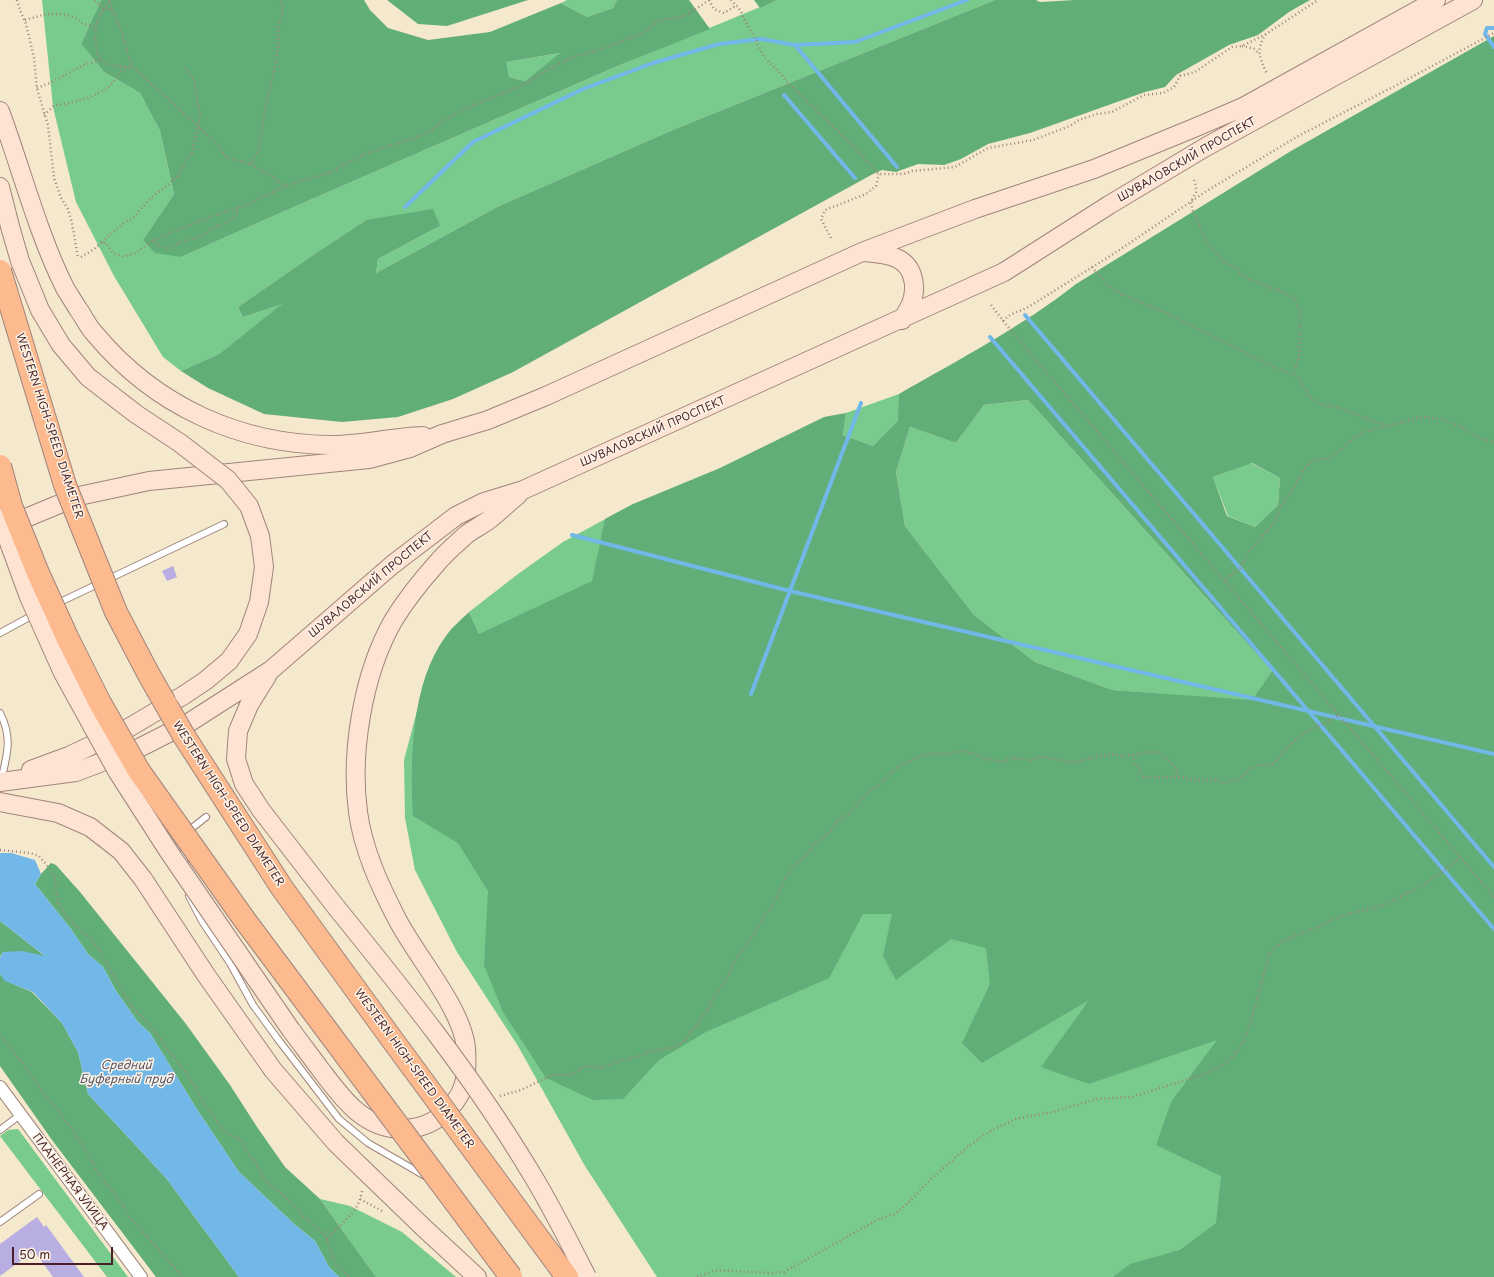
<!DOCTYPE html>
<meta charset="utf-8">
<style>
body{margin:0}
#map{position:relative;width:1494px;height:1277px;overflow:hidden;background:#f4e8cd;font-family:"Playpen Sans",sans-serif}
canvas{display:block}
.scale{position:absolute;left:12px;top:1247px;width:101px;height:18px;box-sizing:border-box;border:2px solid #4a1f2b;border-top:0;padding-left:5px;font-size:12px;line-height:14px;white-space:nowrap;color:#4a1f2b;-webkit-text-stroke:3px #fcf5e5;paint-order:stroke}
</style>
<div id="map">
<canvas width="1494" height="1277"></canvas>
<div class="scale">50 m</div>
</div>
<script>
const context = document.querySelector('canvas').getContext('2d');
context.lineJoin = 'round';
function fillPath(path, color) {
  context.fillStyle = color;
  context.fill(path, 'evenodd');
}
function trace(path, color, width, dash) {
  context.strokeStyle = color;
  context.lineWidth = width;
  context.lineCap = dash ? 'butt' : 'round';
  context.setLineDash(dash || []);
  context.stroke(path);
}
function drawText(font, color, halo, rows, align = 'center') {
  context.font = font + ' "Playpen Sans",sans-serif';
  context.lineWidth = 3;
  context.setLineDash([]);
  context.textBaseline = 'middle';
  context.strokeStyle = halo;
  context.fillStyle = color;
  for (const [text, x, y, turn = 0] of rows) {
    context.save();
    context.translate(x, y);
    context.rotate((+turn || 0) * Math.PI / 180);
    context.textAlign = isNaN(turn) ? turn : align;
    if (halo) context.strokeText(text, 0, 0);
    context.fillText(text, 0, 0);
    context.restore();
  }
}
fillPath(new Path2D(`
 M42,0H101L81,44L104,72L140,93L160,131L174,194L143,240L181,257L271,217L620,65L777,0H995L675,129L499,206L376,273L378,259L440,226L366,220L316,253L238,307L243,317L284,303L219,354L181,371L163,357L114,276L76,202L53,107Z
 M567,0H617L613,8L587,17L561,3Z
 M561,53L525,81L509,77L505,62Z
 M899,394V421L873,446L843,435L846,413Z
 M1028,400L1272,671L1252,701L1113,690L1035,662L974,615L905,526L896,472L910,427L956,443L984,405Z
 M1251,463L1280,478L1278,505L1255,527L1228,516L1213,477Z
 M633,504L793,565L735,833L1421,1065L1152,1277H657L585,1166L518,1046L457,952L415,870L405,818L404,760L417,711L471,720L479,634L469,612L518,574L563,542Z
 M18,1129L128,1277H107L0,1136L8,1130Z
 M320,1199L350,1206L402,1232L456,1277H376Z`), '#78ca8d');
fillPath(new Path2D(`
 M101,0H364L370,10L388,28L428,40L490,32L561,3L587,17L613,8L617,0H689L710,29L620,65L271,217L181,257L155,253L143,240L174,194L160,131L140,93L104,72L81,44ZM560,53L525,81L509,77L506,62Z
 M387,0H528L447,26L418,24Z
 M754,0H777L760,8Z
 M995,0H1036L1040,2L1075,0H1310L1289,12L1258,35L1229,45L1176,75L1165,87L1145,92L1030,133L988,144L961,159L944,165L918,164L896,172L882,170L873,174L513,372L453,399L398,417L342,422L264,414L208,388L181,371L219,354L282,304L243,317L238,307L316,253L366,220L433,209L440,226L378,259L376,273L499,206L675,129Z
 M1494,36V1277H1113L1130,1264L1180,1250L1216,1223L1221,1176L1156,1145L1171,1102L1217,1040L1089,1084L1041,1067L1089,1000L982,1063L962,1043L990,984L986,948L951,939L896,980L883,956L892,914H863L829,978L706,1032L659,1060L623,1099L593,1100L546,1078L503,1012L484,965L488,891L458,843L413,816C410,760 411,682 446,636C452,627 461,620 469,612L479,634L592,581L605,519L633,504L720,468L824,417L846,413L843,435L873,446L898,421L899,394C958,360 1023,326 1076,284L1291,151ZM1028,400L1272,671L1252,700L1113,690L1035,662L974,615L905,526L896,472L910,427L956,443L984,405ZM1252,463L1280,478L1278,505L1255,527L1227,516L1213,477Z
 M51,863L56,865L80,892L186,1024L230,1085L257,1127L285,1167L320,1199L376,1277H339L329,1267L315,1241L293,1223L239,1172L198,1111L150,1033L138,1022L116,991L103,967L88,954L71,929L35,884L41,874Z
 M0,921L46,957L3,952L0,957Z
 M0,974L6,981L32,992L62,1023L78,1052L88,1094L166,1178L239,1277H156L52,1140L0,1066Z`), '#62ae78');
fillPath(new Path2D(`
 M0,853H11L35,860L41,874L35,884L71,929L88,954L103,967L116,991L138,1022L150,1033L198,1111L239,1172L293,1223L315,1241L329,1267L339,1277H239L166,1178L88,1094L78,1052L62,1023L33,992L5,981L0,974V958L3,952L22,951L45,956L0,921Z`), '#71b7e8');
trace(new Path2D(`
 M1494,28H1487L1485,34L1494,47
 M795,45L897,167
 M784,95L855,178
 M405,207L473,142L583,89L653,63L719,44L761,39L795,45L855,42L967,0
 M1025,315L1494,867
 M990,337L1494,929
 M572,535L790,591L1494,754
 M751,694L861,403`), '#71b7e8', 4);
fillPath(new Path2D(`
 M173,566L177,577L167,581L162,571Z
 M37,1217L44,1227L46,1225L84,1277H53L34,1251L0,1276V1244Z`), '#b8aee2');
const service = new Path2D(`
 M56,604L224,524
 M0,633L35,614
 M0,713C13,738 7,755 1,781
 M190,835L192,828L206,817
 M185,865L183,853L186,845
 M189,896L202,921L230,963L253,1005L277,1038L339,1119L368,1143L425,1176
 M0,1130L20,1115
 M0,1222L39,1194`);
const minor = new Path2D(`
 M0,1087L141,1277`);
const secondary = new Path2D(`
 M0,111C21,168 38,234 65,288C69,295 74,302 78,309C84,317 88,327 95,334C155,406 240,445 333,445C363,445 393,437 423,436
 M0,187L11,230
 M864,252C885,254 908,255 913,279C915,287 914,296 911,304C909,309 905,314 902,320
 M4,527L79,496L149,481L369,459L410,448L442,434L488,420L546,396L862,252L975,209L1094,169L1194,128L1243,107L1436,0
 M267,676L249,705L238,731L236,759L244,784L261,810L336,907
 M31,770L69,756L130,727L184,695
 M0,782L76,772L139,748L190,722L271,670L392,565L456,516L484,502L523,490L1004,272L1109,205L1204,148L1473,0
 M0,802L58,813L90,827L121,851L143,879L206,975L273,1070L336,1143L424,1228L477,1277
 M291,1030C301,1043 311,1057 321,1070C342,1098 364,1129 403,1129C417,1129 429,1125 441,1116C465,1097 468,1078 466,1048C462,1008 416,956 397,919C380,886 363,850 358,812C350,752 363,674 393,621C405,601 421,581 437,563C445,553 457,543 467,534C474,529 482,525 490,519C499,512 508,503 518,495`);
trace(service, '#9f847c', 8);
trace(minor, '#9f847c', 14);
trace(secondary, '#9f847c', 20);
trace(new Path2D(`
 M17,0L21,13L25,21L29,36L34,58L37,89L48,125L54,178L61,198L68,209L72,223L78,258
 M95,0L104,9L112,10
 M110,0L109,2L122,33L129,59L132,66L213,140L226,156L230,159L251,164L270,175L285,186
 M709,0L714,9L724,13L737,5
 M731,0L741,11L743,17L756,40L764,57L782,75L786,81L847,140L879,174H904L912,171L955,167L988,148L1033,140L1070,126L1079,120L1097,114L1112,112L1144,95L1163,93L1174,87L1180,76L1195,72L1232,47L1242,46L1266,34L1318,0
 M109,2C105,7 101,12 99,18C94,30 92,57 106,64C109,66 128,67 133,68
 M25,20L46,14H62L77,18L81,23L97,27
 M1266,34C1255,50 1260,58 1267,74
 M1242,46L1255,49L1258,53
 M37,88L52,82L81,66L100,60
 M44,115L55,105L65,104L88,98L107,89L122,71L128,67
 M251,164L258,151L261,137L265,109L273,76L278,49V30L283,11L281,0
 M1194,180L1196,186V192L1191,202L1192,209L1200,226L1204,238L1211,247L1224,262L1236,268L1244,277L1250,280L1262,284L1267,287L1277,289L1295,299L1301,314L1300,324L1299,359L1293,374
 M831,238L821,219L825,210L866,194L876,186L879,174
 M153,240L158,245L169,249L180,242L198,238L213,228L230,221L235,217L238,207
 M102,242L125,222L133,218L151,198L177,177L192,152L198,127L200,113L194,80L189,73L186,69H182
 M81,257L93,250L102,242L107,244L113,253L123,256L134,254L153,240L184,227L235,208L247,205L285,186L331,172L367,153L415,138L432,130L442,122L462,110L521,86L555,66L576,56L604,48L643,33L657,22L666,19L682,17L690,13L709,0
 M1092,267L1106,284L1121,294L1162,311L1267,364L1298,377L1310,397L1320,404L1339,408L1387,426L1422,417L1441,419L1457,425L1480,438L1494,442
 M991,305L1008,327L1494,897
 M1003,321C1011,312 1020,312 1030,306L1118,251L1205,192L1300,135L1393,87L1494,33
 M1224,581L1240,568L1251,549L1271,527L1282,505L1290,494L1305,468L1313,460L1331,458L1356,436L1368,431L1386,426
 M1133,755L1134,761L1144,777H1179
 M0,850L30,853L39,856L50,869L54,875L58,903L66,916L80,930L89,937L97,946L132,1007L154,1030L166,1048L178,1062L196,1088L199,1097L225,1132L240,1139L245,1145L246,1152L254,1160L266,1182L286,1197L303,1216L325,1235L327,1240L335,1263L350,1277
 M0,1035L21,1061L46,1097L58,1110L81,1143L102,1179L123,1204L128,1215L183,1277
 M500,1096L521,1090L552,1075L574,1074L584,1066L602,1068L619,1061L640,1056L652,1051L676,1047L684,1041L706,1013L713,1000L728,976L733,963L755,933L764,915L771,908L787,876L794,866L806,856L813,845L829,833L837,821L849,814L855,807L870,790L877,787L895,769L907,762L927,754H946L963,751L977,755L982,758L1003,762L1012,758L1031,760L1039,757L1057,759L1071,763L1109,754L1124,756L1150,752H1158L1174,765L1179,777L1194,780H1217L1223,783L1235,780L1242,777L1250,769L1260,765H1268L1273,764L1288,747L1303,734L1339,715
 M360,1199L384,1212
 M327,1240C337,1227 351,1218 358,1204C361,1199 361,1193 363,1189
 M697,1277L717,1270L767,1273L784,1272L877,1220L895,1214L910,1201L930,1180L967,1147L991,1131L1015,1119L1053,1112L1096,1099L1132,1097L1207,1073L1225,1064L1239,1050L1250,1025L1270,952L1284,940L1318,927L1338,917L1384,905L1424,885L1461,858`), '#9f847c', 2.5, [1, 3]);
trace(service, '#fff', 6);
trace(minor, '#fff', 12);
trace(secondary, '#fee3d2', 18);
const secondaryBridge = new Path2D(`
 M11,230L20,261L40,310L61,345L88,377L136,414L180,443L228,480L249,506L260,536L264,567L259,602L248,634L229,661L205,681L184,695
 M0,518L29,597L63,673L117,771L169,852L291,1030
 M336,907C404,991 472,1075 528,1168C550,1203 568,1240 587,1277`);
const motorwayBridge = new Path2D(`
 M0,271L65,485L116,612L149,675L184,736L282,888L391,1038L567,1277
 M0,466L11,506L38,573L67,637L100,703L139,771L244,919L511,1277`);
trace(secondaryBridge, '#9f847c', 20, []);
trace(motorwayBridge, '#9f847c', 24, []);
trace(secondaryBridge, '#fee3d2', 18);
trace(motorwayBridge, '#fcba8e', 22);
drawText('11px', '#4a1f2b', '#fcf5e5', [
 ["ШУВАЛОВСКИЙ ПРОСПЕКТ",1187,160,-30],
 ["WESTERN HIGH-SPEED DIAMETER",49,426,72],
 ["ШУВАЛОВСКИЙ ПРОСПЕКТ",653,432,-24],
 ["ШУВАЛОВСКИЙ ПРОСПЕКТ",371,585,-40],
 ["WESTERN HIGH-SPEED DIAMETER",228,804,57],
 ["WESTERN HIGH-SPEED DIAMETER",414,1069,54],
 ["ПЛАНЕРНАЯ УЛИЦА",70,1182,53]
]);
drawText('italic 12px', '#58546d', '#fcf5e5', [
 ["Средний",126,1066],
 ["Буферный пруд",126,1080]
]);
</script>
